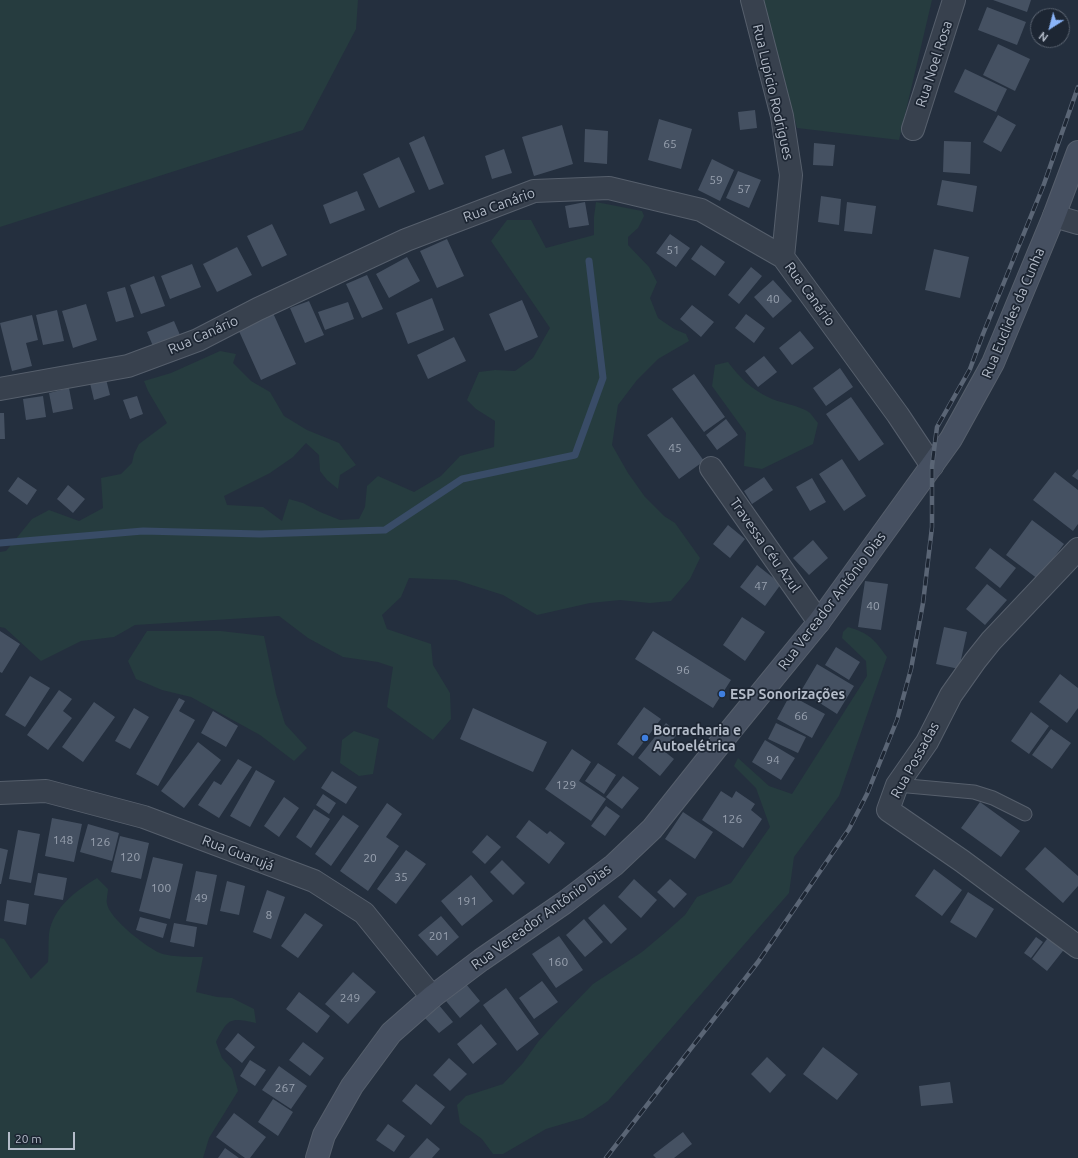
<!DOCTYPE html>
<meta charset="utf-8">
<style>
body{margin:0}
#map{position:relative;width:1078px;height:1158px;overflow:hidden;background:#242f3e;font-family:Ubuntu,sans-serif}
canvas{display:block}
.north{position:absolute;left:1030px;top:8px;width:40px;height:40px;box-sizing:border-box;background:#1d2633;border:1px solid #59626f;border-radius:50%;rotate:216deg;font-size:11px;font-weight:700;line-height:16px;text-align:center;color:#b4bcc9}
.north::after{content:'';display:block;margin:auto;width:14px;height:18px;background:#8ab4f8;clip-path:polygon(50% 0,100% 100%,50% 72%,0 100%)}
.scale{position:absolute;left:8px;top:1132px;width:67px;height:18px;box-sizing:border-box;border:2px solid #b4bcc9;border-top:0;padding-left:5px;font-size:12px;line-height:14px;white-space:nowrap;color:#b4bcc9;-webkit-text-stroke:3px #1d2633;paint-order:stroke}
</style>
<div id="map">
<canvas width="1078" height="1158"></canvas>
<div class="north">N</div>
<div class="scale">20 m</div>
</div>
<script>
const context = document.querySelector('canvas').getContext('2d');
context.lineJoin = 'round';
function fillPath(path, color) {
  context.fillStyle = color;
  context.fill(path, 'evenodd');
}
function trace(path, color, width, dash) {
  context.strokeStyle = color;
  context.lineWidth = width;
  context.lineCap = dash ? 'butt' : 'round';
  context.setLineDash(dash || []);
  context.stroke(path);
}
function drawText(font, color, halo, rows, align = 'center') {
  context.font = font + ' Ubuntu,sans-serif';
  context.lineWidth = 3.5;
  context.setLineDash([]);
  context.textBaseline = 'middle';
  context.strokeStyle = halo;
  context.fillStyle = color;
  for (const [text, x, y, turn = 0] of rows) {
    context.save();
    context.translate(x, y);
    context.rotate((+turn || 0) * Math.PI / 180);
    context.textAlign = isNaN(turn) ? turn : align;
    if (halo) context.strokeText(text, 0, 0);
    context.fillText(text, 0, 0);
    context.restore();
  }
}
fillPath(new Path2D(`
 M0,0H358L356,29L303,130L0,227Z
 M760,0H932L899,140L797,128L782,70Z
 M596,202L642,211L644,216L638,228L628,237V245L649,267L657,282L650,298L658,318L674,329L686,334L689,341L658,359L637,380L618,405L612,445L628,473L645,497L664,516L675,523L700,558L690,579L671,601L650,603L620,600L590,603L537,615L503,595L456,580L409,578L401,597L382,615L387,629L431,644L433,665L450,693L451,719L433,740L387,707L393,667L378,662L343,657L308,638L279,616L135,625L114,637L81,641L41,661L5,628L0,627V552L6,551L32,519L49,510L79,521L103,508L101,478L121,474L132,463L134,454L139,444L167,423L148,391L144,381L171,373L220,351L236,354L233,363L251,381L270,392L284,416L307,430L339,443L356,465L340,475L338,489L327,480L320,471L319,455L306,443L293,457L270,473L224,496L227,505L263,507L282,521L289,499L303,503L320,512L340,520L359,519L365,507L367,486L378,476L414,492L441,476L460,456L494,447L495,421L476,409L467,400L479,372L495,370L515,371L533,358L550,328L491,241L507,220H531L546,248L594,235V217Z
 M728,362C739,377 752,390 770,398C780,403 802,406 810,413C813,416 815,420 818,423L813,444L762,469L744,466L746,433L712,386L715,365Z
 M848,627C869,633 874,639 887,657L839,796L794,857L789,893L608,1101L583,1118L546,1129L503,1154H493L482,1139L460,1123L457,1105L466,1096L503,1084L523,1063L538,1042L557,1021L593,984L642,952L667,931L685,915L697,897L731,883L770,827L756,788L734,766L738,758L769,786L792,794L867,676L866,661L842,638L843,632Z
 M147,631H221L264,636L276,694L285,724L307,748L294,761L260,735L191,697L162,690L136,679L128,661Z
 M354,731L379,739L373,774L359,776L340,763L342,740Z
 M97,878L108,889C108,893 106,900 107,904C110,919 146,947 160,953C169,957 192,957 203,957L196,992L217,997L232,998L254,1009L256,1023C229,1017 228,1019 216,1042L222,1058L232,1069L238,1091L209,1138L203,1158H0V938L4,939L31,979L48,962C49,953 48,943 49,934C53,907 76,891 97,878Z`), '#263c3f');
trace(new Path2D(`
 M0,543L143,531L260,534L385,530L462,479L575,455L603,378L589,261`), '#394c67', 7);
fillPath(new Path2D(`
 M993,0H1031L1027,12Z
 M987,7L1026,22L1017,45L978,30Z
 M998,44L1030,59L1015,91L983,75Z
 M965,69L1007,89L996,112L954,92Z
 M755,110L757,128L740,130L738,112Z
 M998,115L1016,125L1001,152L983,142Z
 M659,119L692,129L681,169L648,160Z
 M562,125L573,164L534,176L522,137Z
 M585,129L608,131L607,164L584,162Z
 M424,136L444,184L429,190L409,143Z
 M944,141L971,142L970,174L943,172Z
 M814,143L835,145L833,166L813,165Z
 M504,149L512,173L492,179L485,156Z
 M399,157L415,192L379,208L363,174Z
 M712,159L734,170L720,201L698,190Z
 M738,171L761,180L749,208L726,198Z
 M942,180L977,186L973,212L937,205Z
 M357,191L365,210L330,224L323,205Z
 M821,196L841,199L839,225L818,222Z
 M585,202L589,225L569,228L565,206Z
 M847,202L876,206L872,234L844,231Z
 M272,224L287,255L262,267L247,236Z
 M670,234L690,248L676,267L656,253Z
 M447,239L464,276L437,288L420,251Z
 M701,245L725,262L715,276L691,259Z
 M237,247L252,275L217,292L203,264Z
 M934,249L969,257L960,298L925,290Z
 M407,257L420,281L389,298L376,274Z
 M192,264L201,287L170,299L161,276Z
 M751,267L762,276L739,304L728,295Z
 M367,275L383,309L362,318L346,284Z
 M154,276L165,306L141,314L130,285Z
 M773,280L792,301L773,318L754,297Z
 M125,287L134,317L116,322L107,292Z
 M432,298L444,330L408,344L396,313Z
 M522,300L538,337L505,351L489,314Z
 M309,301L324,335L305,343L290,308Z
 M348,302L354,319L325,330L318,312Z
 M86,304L97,340L73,348L62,311Z
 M692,305L714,322L701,337L680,319Z
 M57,310L64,341L43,345L36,315Z
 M273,313L296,364L261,380L238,329Z
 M746,314L765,328L754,343L735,328Z
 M32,315L38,340L26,343L32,366L12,371L0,323Z
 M174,321L180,335L153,346L147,332Z
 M800,331L814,348L792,365L779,348Z
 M454,337L466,361L428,379L417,355Z
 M764,356L777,372L758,387L745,371Z
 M840,368L853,387L826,406L813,388Z
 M694,374L725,417L704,432L672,389Z
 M105,375L110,395L94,400L89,379Z
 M69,388L73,409L53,413L49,393Z
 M43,396L46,417L26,420L23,399Z
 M137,396L143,414L130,419L123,400Z
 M851,397L884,444L859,461L826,414Z
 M0,413H4L5,439H0Z
 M672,417L704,461L679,479L647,435Z
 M726,419L738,435L717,450L706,435Z
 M842,459L866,496L844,511L819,474Z
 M1078,469V480L1072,476Z
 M1055,472L1078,490V524L1073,531L1033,500Z
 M18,477L37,490L27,505L8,491Z
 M764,477L773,490L752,504L744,491Z
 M812,478L826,502L810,511L796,487Z
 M68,485L85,499L73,513L57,499Z
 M1032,520L1064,544L1038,579L1006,555Z
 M728,525L745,539L730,558L713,544Z
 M813,540L828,558L809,575L793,558Z
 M990,548L1016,568L1000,588L975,568Z
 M757,565L781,584L765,606L740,587Z
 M865,581L888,584L881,630L858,627Z
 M987,584L1007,600L985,625L966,609Z
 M742,617L765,632L745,661L723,645Z
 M944,627L967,632L959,669L936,664Z
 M0,631L20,644L2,673L0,672Z
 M653,631L731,680L713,708L635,659Z
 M836,647L860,662L849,680L825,665Z
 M817,664L854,686L837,714L801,691Z
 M1060,674L1078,688V708L1067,723L1039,702Z
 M30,676L50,688L25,727L5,715Z
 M59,690L72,699L63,711L72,718L48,750L27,735Z
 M790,695L825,714L812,738L777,719Z
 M179,698L185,701L179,711L195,720L158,786L136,774Z
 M94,702L115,717L83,762L62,747Z
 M644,707L661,719L633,756L617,744Z
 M134,708L149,717L130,749L115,741Z
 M473,708L547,742L533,772L460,739Z
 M213,711L238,726L226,747L201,733Z
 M1031,712L1049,726L1029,754L1011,741Z
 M666,723L678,733L664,751L674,759L660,776L638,758Z
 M776,723L806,737L798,753L768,739Z
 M1051,729L1071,743L1052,769L1032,755Z
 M765,740L795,758L781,780L752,762Z
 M198,742L221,760L184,808L161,791Z
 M572,749L591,762L579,781L606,799L591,821L545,789Z
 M238,759L252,767L219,818L198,805L214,781L221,785Z
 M598,763L616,775L604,794L585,781Z
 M256,770L275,781L250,827L230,816Z
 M332,771L357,787L346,804L321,788Z
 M623,776L639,788L622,809L606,797Z
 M721,791L732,798L736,791L755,804L751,810L762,819L743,848L702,820Z
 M323,794L336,803L329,814L316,805Z
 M284,797L299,808L279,837L264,826Z
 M980,802L1020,831L1001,857L961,828Z
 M387,803L402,814L386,837L399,846L368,891L340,871Z
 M606,806L620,816L605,836L591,826Z
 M314,809L330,819L311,848L296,837Z
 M683,812L713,832L695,859L665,839Z
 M343,815L359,826L331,866L315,854Z
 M52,818L82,824L74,862L45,856Z
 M529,820L547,834L550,831L565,843L549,864L516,837Z
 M88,824L119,833L112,861L80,852Z
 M18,830L40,834L31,883L9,879Z
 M487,835L501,847L485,864L472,852Z
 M120,836L149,843L141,879L111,872Z
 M1045,847L1078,876V886L1063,903L1025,869Z
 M0,848L8,850L1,884H0Z
 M406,850L426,864L396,904L377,889Z
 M153,857L183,864L170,919L139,911Z
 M502,860L525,883L513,895L490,872Z
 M934,869L962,890L942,916L915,896Z
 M196,871L217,875L207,925L186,921Z
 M38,873L67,878L63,900L34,895Z
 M471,875L493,901L462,926L441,901Z
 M634,879L657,900L641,918L618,897Z
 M670,879L687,894L674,908L657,892Z
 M227,881L245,886L239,915L220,911Z
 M267,890L285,897L271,939L253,932Z
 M968,892L994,909L976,938L950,922Z
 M7,900L29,904L26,925L4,921Z
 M604,904L627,929L611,944L588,918Z
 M305,913L323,925L298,958L281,946Z
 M441,916L459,937L437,956L418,935Z
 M140,917L167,924L163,938L136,930Z
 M584,919L603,942L585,957L566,935Z
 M174,923L197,927L194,947L170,942Z
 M1050,935L1066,947L1047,971L1032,959Z
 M559,936L583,970L556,988L532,954Z
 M1036,937L1043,942L1031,958L1024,953Z
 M353,972L376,992L348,1024L325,1004Z
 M542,981L558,1002L534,1019L519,998Z
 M466,984L480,1001L460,1018L446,1001Z
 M506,988L539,1034L517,1051L483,1005Z
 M299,992L330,1016L317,1033L286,1009Z
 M438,1004L453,1022L439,1033L423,1016Z
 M481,1024L497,1044L473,1064L457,1044Z
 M238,1033L255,1047L242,1063L225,1049Z
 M303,1042L324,1058L310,1076L289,1060Z
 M823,1047L858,1074L837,1100L803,1074Z
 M767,1057L786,1075L770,1093L751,1074Z
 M449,1058L467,1074L450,1091L433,1075Z
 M250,1060L266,1070L255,1086L240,1076Z
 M279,1066L307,1086L291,1109L262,1090Z
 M950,1082L953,1103L921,1106L919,1086Z
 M416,1084L445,1107L431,1125L402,1101Z
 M273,1099L293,1112L278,1136L258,1122Z
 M234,1113L266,1137L250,1158H245L216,1137Z
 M388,1124L405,1136L394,1152L376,1140Z
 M683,1132L692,1144L674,1158H656L653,1155Z
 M427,1138L440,1149L432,1158H409Z
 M225,1148L239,1158H218Z`), '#455162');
const lane = new Path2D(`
 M897,785L974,792L993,798L1025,814`);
const street = new Path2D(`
 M752,0L782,116L791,175L783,257
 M913,129L954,0
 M1054,216L1078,223
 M0,389L128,366L198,340L258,309L406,240L534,191L609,188L701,210L783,257L898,415L932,466
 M711,468L819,622
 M1078,549L991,641L975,661L951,695L927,742L897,785L888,810L962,861L1078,947
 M0,793L46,791L144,817L314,881L364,913L432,997`);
const secondary = new Path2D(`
 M317,1158L324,1135L352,1086L391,1033L432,997L481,960L564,903L614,865L652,829L730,731L819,622L951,439L993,363L1054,216L1078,152`);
trace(lane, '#565f6c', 15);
trace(street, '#565f6c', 24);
trace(secondary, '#565f6c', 24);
trace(lane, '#38414e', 13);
trace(street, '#38414e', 22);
trace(secondary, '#465061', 22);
const rail = new Path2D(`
 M606,1158L758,962L849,829L867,794L897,720L911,669L923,603L932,527V466L937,427L970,369L983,334L1044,184L1078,87`);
trace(rail, '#5a6575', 4.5);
trace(rail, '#1d2633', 3, [9]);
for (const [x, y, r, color] of [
 [722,694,4,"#3f7fe0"],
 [645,738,4,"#3f7fe0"]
]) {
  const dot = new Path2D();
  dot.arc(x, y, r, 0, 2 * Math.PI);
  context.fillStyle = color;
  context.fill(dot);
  trace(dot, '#1d2633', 1.5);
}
drawText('12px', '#98a1af', null, [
 ["65",670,144],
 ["59",716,180],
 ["57",744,189],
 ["51",673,250],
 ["40",773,299],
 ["45",675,448],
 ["47",761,586],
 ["40",873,606],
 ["96",683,670],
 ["66",801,716],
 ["94",773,760],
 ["129",566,785],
 ["126",732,819],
 ["148",63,840],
 ["126",100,842],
 ["120",130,857],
 ["20",370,858],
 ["35",401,877],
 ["100",161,888],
 ["49",201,898],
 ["191",467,901],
 ["8",269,915],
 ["201",439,936],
 ["160",558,962],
 ["249",350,998],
 ["267",285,1088]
]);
drawText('14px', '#b4bcc9', '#1d2633', [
 ["Rua Noel Rosa",934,64,-72],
 ["Rua Lupicio Rodrigues",773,92,77],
 ["Rua Canário",499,205,-20],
 ["Rua Canário",810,294,54],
 ["Rua Euclides da Cunha",1013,313,-67],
 ["Rua Canário",203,335,-24],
 ["Travessa Céu Azul",765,545,55],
 ["Rua Vereador Antônio Dias",832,601,-53],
 ["Rua Possadas",915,760,-61],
 ["Rua Guarujá",238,853,21],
 ["Rua Vereador Antônio Dias",541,917,-36]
]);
drawText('bold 14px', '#b4bcc9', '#1d2633', [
 ["ESP Sonorizações",730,694],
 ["Borracharia e",653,730],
 ["Autoelétrica",653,746]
], 'left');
</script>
